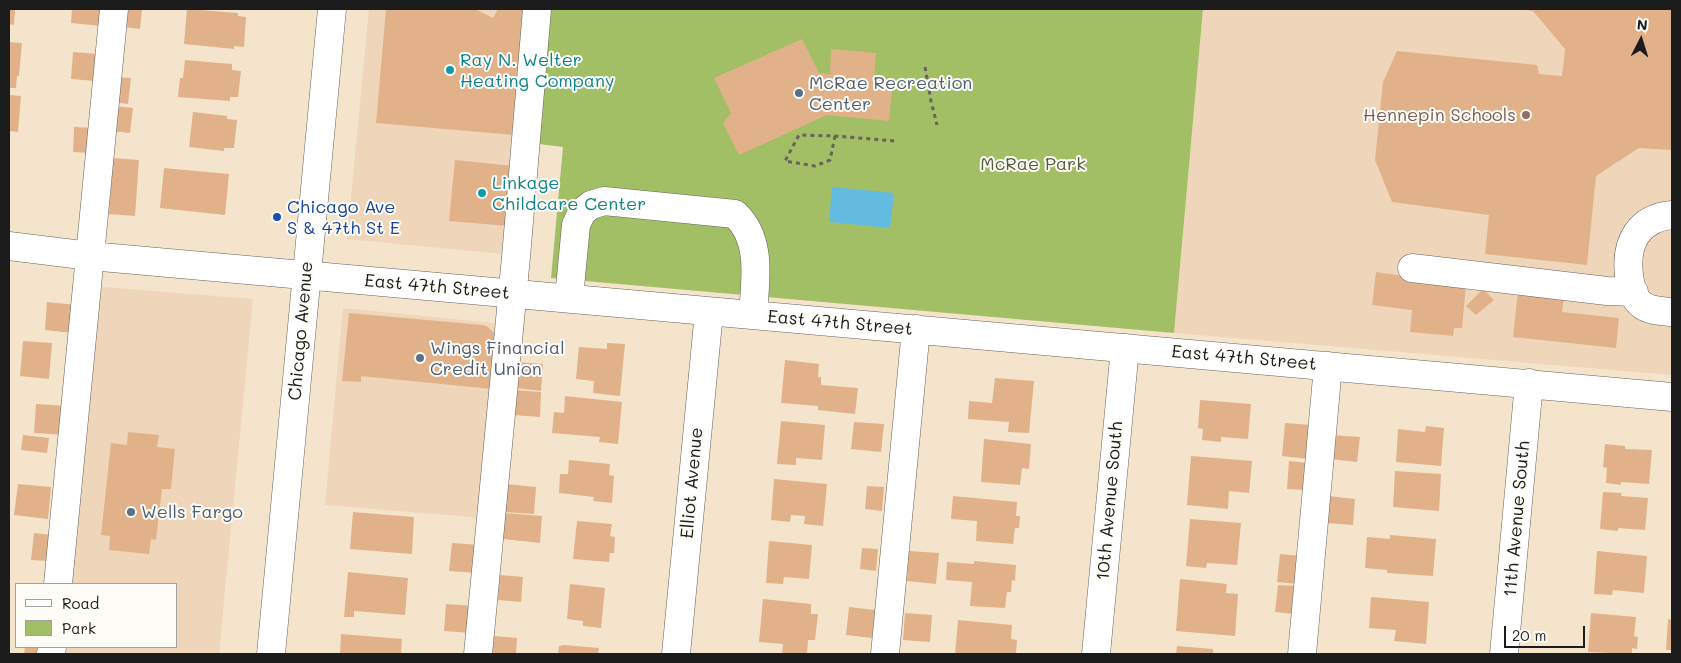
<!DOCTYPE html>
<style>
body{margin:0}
#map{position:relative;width:1681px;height:663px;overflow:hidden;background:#f5e4cc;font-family:Mali,sans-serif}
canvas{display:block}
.frame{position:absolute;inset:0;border:10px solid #1c1c1c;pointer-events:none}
.legend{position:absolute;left:15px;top:583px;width:162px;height:65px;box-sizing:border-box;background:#fdfcf7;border:1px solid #a3a29f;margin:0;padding:6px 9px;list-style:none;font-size:15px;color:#1c1c1c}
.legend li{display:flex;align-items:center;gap:10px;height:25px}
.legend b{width:25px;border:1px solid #a3a29f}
.north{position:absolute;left:1616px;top:15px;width:50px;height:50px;-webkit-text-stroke:4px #fdfcf7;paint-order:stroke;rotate:5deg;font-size:14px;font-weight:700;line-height:20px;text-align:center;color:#1c1c1c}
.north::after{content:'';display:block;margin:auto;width:18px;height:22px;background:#1c1c1c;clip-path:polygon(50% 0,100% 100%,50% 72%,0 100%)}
.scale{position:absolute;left:1504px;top:626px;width:81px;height:22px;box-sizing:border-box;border:2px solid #1c1c1c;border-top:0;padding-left:6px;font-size:15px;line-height:18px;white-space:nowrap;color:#1c1c1c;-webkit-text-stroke:4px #fdfcf7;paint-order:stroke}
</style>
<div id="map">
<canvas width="1681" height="663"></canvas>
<div class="frame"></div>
<ul class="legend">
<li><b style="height:6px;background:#fff"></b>Road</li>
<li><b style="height:14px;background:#a2bf66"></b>Park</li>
</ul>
<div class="north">N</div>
<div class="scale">20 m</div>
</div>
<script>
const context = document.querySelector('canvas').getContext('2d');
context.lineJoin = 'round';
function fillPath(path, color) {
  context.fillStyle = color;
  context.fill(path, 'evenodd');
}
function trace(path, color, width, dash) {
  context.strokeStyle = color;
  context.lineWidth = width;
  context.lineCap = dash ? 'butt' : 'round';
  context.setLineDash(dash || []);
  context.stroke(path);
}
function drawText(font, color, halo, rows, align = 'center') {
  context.font = font + ' Mali,sans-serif';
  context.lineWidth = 4;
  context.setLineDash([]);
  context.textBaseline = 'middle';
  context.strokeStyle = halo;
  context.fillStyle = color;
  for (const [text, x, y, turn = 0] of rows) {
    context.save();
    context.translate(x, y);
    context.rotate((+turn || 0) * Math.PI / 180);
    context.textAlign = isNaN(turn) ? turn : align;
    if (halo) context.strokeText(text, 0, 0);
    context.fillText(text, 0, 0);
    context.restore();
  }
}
fillPath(new Path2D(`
 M369,9H551L539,144L512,255L347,239Z
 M1203,9H1672V375L1174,333Z
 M92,286L253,299L219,654H57L58,647H176V584H64Z
 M343,308L503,324L482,518L325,505Z`), '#efd6bb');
fillPath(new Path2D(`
 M551,9H1203L1174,333L551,278L563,147L539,144Z`), '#a2bf66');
fillPath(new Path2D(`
 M832,187L894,193L890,228L829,222Z`), '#63bbe0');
fillPath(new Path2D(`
 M9,9H15L14,25L9,24Z
 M72,9H103L101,26L71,23Z
 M125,9H142L140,29L123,27Z
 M187,9L238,13V16L246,17L244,47L234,46V49L184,44Z
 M386,9H475L493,18L498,9H525L514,135L376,123Z
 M1525,9H1672V150L1639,148L1596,176L1587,265L1485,254L1489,215L1392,202L1375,160L1383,82L1397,51L1537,65L1539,74L1562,76L1565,49L1533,11L1525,10Z
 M802,39L819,73L830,74L831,49L876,53L874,78L893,80L889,121L827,115L739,155L723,123L731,113L714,78Z
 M9,42L22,43L19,76H17L16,88H9Z
 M73,52L98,54L96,81L71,79Z
 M185,60L232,64V70L241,71L238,97H230V101L178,97L180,78H183Z
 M116,77L131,78L128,104L113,102Z
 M9,95L21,96L18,132L9,131Z
 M115,106L133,108L130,133L112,131Z
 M193,112L227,116V119L237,120L234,148H224V151L189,147Z
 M74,127L92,128L91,153L73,152Z
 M113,158L139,160L135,216L109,214Z
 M455,160L514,166L508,226L449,221Z
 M164,168L229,174L225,215L160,208Z
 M1376,272L1466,285L1462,328H1454L1453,336L1410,332L1412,310L1372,305Z
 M1483,289L1494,300L1476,315L1466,306Z
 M1518,292L1564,297L1562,312L1619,318L1616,348L1513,337Z
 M47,302L76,305L73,333L45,330Z
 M349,313L483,325L488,327L496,335L492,389L361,376V382L342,381Z
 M23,341L52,343L49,379L20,376Z
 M607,343L625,344L620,396L593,393L594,381L576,379L579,347L607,349Z
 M785,360L819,364L818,377H821V385L858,388L855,414L818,410V406L781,403Z
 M517,362L543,364L541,391L515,388Z
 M995,378L1034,381L1029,433L1008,432L1009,422L968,419L969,401L992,403Z
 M515,390L541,392L540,417L513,415Z
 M565,396L622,402L618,444L599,442L600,437L552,433L554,412L564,413Z
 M1200,400L1251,404L1248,439L1221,437V442L1202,440L1203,429L1198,428Z
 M36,404L66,406L64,435L34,433Z
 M781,421L825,425L822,460L796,458V465L777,464Z
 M854,422L884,424L881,452L851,449Z
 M1285,423L1311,425L1308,459L1282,456Z
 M1426,426L1444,428L1441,466L1396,462L1398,429L1425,432Z
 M128,432L159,435L157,447L175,449L171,489H162L156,540L151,539L149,554L109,550L110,536L101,535L111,443L127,445Z
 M23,435L49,438L47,453L21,450Z
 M1332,435L1360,437L1357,462L1330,459Z
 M984,439L1031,444L1029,469L1022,468L1020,485L981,482Z
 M1605,444L1625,446V449L1652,450L1649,484L1621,482V485L1606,483L1607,468L1603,467Z
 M1191,456L1252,461L1249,493L1229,491L1228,509L1187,505Z
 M569,460L610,464L609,475L614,476L612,503L593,501L594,497L559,493L560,474H568Z
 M1289,461L1309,463L1306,490L1287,489Z
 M1395,471L1441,474L1439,511L1393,507Z
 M774,479L827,484L823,526L804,524L805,516L791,515L790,522L771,520Z
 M18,484L51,487L48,519L14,515Z
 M506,484L536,487L534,514L504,512Z
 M867,486L884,487L882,511L865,509Z
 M1603,492L1622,493L1621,496L1648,498L1645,530L1618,528V531L1600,529Z
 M953,496L1017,502L1016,516H1020L1019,528H1015L1013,544L976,541L977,521L951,519Z
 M1328,496L1355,499L1353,525L1326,523Z
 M353,512L414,517L412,554L350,549Z
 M505,513L542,516L540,543L503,539Z
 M1190,519L1241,523L1237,565L1207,563L1206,568L1186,566Z
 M577,521L612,524L610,536L615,537L614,553H610L609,562L573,559Z
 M34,533L52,535L50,561L31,560Z
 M1390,535L1436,539L1433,576L1387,573V570L1365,568L1367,537L1390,539Z
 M769,541L812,545L809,579L784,577L783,584L766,583Z
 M452,543L480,545L477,573L449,571Z
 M862,548L878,549L876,571L860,569Z
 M909,551L939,553L936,584L907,581Z
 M1597,551L1647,556L1644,593L1613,590L1612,595L1594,594Z
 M1280,554L1300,556L1297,584L1277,582Z
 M974,561L1016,565L1015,581L1012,580L1011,592H1007L1005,608L970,606L972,582L946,580L947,562L974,564Z
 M348,572L408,578L405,615L354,611V617H344Z
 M500,575L523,577L521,602L498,600Z
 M1180,579L1227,584L1226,593L1238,594L1235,636L1176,631Z
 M570,584L605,588L601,628L583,626V621L567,619Z
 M1278,585L1296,586L1294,614L1275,612Z
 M1371,597L1429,602L1426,644L1394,641L1396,630L1369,628Z
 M763,599L811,604V614H818L815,640H808L807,654H782L783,644L759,642Z
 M446,604L474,606L471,633L444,631Z
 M849,607L875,610L872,638L846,635Z
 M905,613L932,615L930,642L903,640Z
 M1591,613L1636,617L1634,636L1638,637L1637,649L1632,648V654L1588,652Z
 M1668,619L1672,620V650H1666Z
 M958,620L1012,625L1011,639L1017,640L1016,653L955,654Z
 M341,634L402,639L401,654H340Z
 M494,636L517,638L516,654H492Z
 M564,645L599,648L598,654H558L559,646Z
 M1177,646L1213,649V654H1176Z
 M25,647H42V654H24Z`), '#e1b289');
const minor = new Path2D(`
 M1672,215C1639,218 1625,242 1629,275C1630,283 1632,293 1637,300C1645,311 1660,311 1672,312
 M9,246L90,256L1672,397
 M1412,268L1607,291L1634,292
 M569,298L576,225L582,212L591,205L604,201L735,214C763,240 755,281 753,315
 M58,584L114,9
 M51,654L52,647
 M271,654L332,9
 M478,654L516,257L537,9
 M676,654L709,312
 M885,654L916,329
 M1096,654L1125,348
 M1302,654L1328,366
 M1504,654L1529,383`);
trace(minor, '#68625a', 29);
trace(new Path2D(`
 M925,67L931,101L937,125
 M835,136L830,160L815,166L785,161L799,135L835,136L895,141`), '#68625a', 3, [4, 4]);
trace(minor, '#fff', 28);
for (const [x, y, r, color] of [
 [450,70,5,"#0f9aa8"],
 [799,93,5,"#5c6f8a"],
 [1526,115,5,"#8d6e63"],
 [482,193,5,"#0f9aa8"],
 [277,217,5,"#1a4fb4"],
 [420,358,5,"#5c6f8a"],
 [131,512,5,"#5c6f8a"]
]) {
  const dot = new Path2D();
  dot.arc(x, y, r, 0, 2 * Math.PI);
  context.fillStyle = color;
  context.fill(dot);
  trace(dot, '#fdfcf7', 2);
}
drawText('18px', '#0d838f', '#fdfcf7', [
 ["Ray N. Welter",460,60],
 ["Heating Company",460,81],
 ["Linkage",492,183],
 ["Childcare Center",492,204]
], 'left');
drawText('18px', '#4e5e75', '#fdfcf7', [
 ["McRae Recreation",809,83],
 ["Center",809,104],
 ["Wings Financial",430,348],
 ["Credit Union",430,369],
 ["Wells Fargo",141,512]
], 'left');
drawText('18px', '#785e54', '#fdfcf7', [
 ["Hennepin Schools",1516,115]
], 'right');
drawText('18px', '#525d3a', '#fdfcf7', [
 ["McRae Park",1033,164]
]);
drawText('18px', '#164399', '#fdfcf7', [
 ["Chicago Ave",287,207],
 ["S & 47th St E",287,228]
], 'left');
drawText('18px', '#1c1c1c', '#fdfcf7', [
 ["East 47th Street",437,287,5],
 ["East 47th Street",840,323,5],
 ["Chicago Avenue",301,331,-85],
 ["East 47th Street",1244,358,5],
 ["Elliot Avenue",692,483,-85],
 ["10th Avenue South",1110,501,-85],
 ["11th Avenue South",1517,519,-85]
]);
</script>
